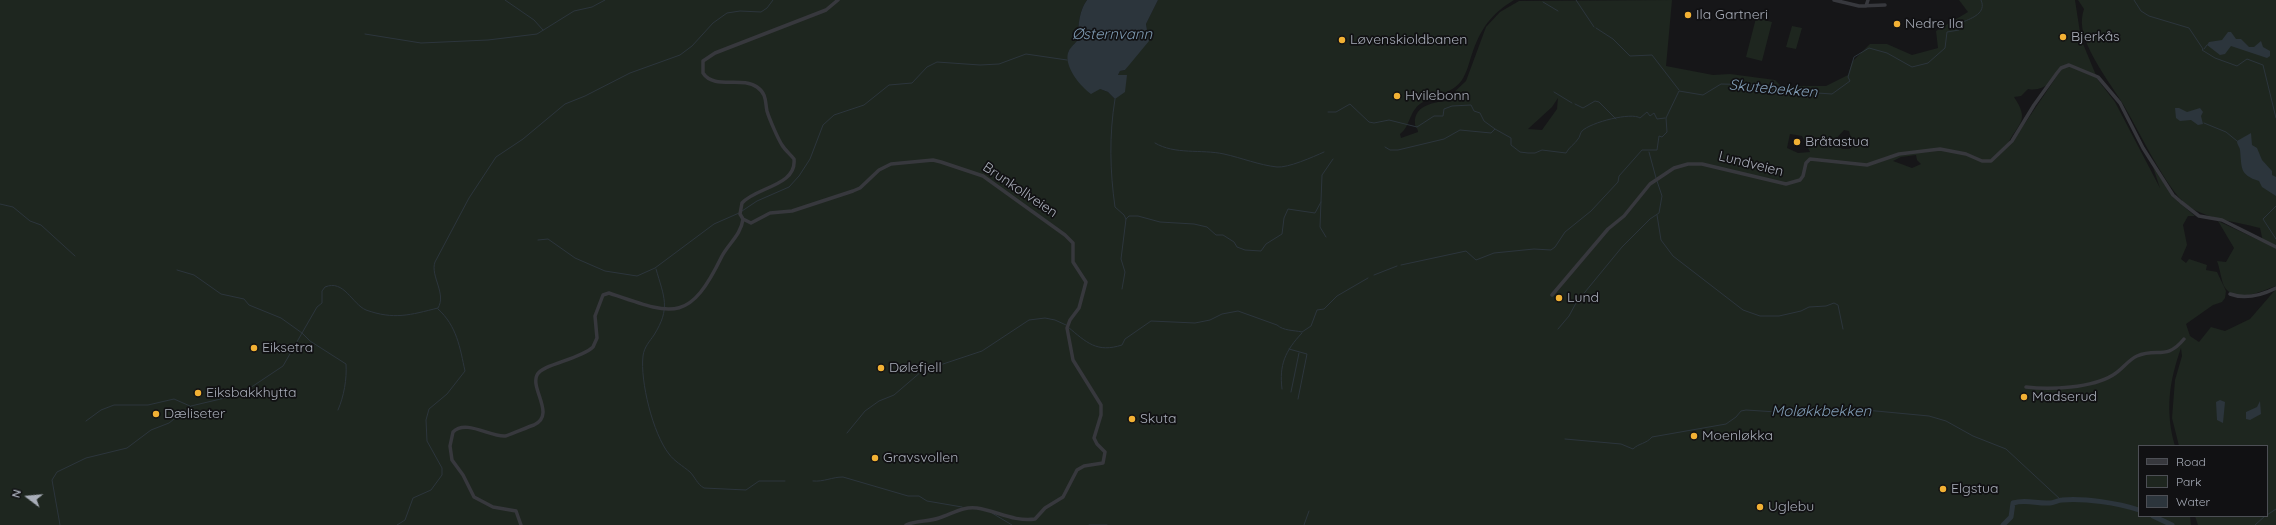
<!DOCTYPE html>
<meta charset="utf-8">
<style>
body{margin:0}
#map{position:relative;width:2276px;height:525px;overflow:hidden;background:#161618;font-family:Quicksand,sans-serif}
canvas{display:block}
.legend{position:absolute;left:2138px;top:445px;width:130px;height:72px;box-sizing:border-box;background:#111113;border:1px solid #4d4f55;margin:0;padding:5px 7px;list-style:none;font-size:12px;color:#a8adb8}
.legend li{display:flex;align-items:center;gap:8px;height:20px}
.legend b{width:20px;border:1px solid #4d4f55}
.north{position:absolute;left:8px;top:477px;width:40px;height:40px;-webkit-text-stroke:3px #111113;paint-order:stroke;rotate:286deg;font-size:11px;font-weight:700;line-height:16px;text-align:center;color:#a8adb8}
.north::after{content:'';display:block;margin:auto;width:14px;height:18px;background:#a8adb8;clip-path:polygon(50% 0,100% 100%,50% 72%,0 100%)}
</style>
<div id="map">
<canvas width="2276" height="525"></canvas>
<ul class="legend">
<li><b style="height:5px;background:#37383d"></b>Road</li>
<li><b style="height:11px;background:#1e261f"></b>Park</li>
<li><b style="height:11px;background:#2c353c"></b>Water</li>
</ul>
<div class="north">N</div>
</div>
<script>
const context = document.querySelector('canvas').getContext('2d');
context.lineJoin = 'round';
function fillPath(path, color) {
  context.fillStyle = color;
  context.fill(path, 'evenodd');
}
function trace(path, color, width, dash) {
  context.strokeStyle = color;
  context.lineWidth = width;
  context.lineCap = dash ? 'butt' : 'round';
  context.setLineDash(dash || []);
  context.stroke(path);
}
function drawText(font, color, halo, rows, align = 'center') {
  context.font = font + ' Quicksand,sans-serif';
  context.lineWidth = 3.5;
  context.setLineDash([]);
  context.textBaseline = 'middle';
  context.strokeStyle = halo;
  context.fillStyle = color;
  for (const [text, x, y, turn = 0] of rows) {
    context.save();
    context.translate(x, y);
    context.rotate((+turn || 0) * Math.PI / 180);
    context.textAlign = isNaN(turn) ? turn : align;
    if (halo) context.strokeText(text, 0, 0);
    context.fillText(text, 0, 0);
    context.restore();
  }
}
fillPath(new Path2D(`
 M0,0H1087C1080,9 1077,26 1079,38L1068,52L1100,89L1108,92L1115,99L1127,75H1118L1120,71L1125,70L1147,31L1146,24L1158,0H1514C1491,14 1481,28 1472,54C1469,63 1467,72 1462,80C1451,95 1434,94 1420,104C1409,112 1410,127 1400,134L1401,138L1418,132C1418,128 1415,127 1415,124C1413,103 1440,101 1454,101L1451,95L1466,81L1486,27L1500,12L1519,1L1672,0L1666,66L1713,75L1730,74L1775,80L1781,86H1826L1848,75L1852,62L1870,44H1887L1912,55L1938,48L1936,31L1968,12L1959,0H2075L2081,39L2098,80L2115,102L2160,188L2153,167L2174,198L2195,216H2188L2183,225L2187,245L2181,259L2186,263L2189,259L2207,265L2206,270L2217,272L2226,291L2225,298L2222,302L2213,305L2186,324L2190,336L2199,342L2211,327L2225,331L2250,319L2276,289V525H2198L2195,516H2267V446H2179L2172,418L2175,380L2182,356L2181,348C2169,382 2165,411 2175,446H2139V516H2190L2191,525H0ZM2061,70L2015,138L2007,145C2019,122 2030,121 2014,97L2021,96L2028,89C2044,92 2052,81 2061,70ZM1558,98L1557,109L1542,130L1528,129L1552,107ZM1844,130L1849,131L1852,142L1850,149H1842L1834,141ZM1790,134L1802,136L1810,152L1798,153L1787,148ZM1916,155L1917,160L1921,164L1912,168L1893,161L1901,157Z
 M2078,0H2276V286C2261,291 2235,305 2224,286C2221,279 2220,269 2217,261L2226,262L2234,248L2218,221L2263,242L2260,228C2237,222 2207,219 2188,206C2166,190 2137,126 2121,101C2109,82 2096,65 2087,44C2082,32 2080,21 2084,9Z
 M1756,18L1772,22L1762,61L1746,57Z
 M1792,26L1802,28L1796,49L1786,47Z`), '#1e261f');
fillPath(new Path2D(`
 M1087,0H1158L1146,24L1149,41L1125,70L1120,71L1118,75H1127L1125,92L1115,99L1108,92L1100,89L1091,94C1081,87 1064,67 1068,53C1069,48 1076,43 1079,38C1077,26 1080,9 1087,0Z
 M2228,32H2231L2236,39H2241L2249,47H2254L2261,41L2263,47L2270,51V56L2267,58L2231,46L2225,54L2220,55L2207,45L2209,42L2222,40Z
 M2175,108H2179L2187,112L2200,108L2203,112L2201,116L2203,124L2198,125L2191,120L2180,121L2176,118Z
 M2251,133L2252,145L2257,148L2262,160L2272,171V175L2276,177V196L2262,187L2259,181C2239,175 2242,167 2240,150C2240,147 2237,145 2237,141Z
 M2220,400L2225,402L2223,423L2217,420L2216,402Z
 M2260,401L2261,414L2250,420L2246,419V412L2257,407Z`), '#2c353c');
trace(new Path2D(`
 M505,0L534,20L543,30
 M1576,0L1594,27
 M2134,0L2141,11L2149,16L2189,28L2203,49L2202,50L2215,58L2237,66L2247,59L2263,65L2276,118
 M1543,2L1558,11
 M1596,28L1613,39L1630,56L1652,55L1679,90
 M365,34L421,43L488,40L537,34L574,11L592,7L605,0
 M2204,49L2207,45
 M1554,92L1572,103
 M1115,99C1109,135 1110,172 1115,207L1124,215L1126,219L1121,259L1125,272L1122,289
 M1575,104L1583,108L1595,101L1599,102L1616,119
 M1328,112H1336L1350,104L1369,122L1374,123L1389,120L1417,127L1434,116H1443L1444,109L1452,106L1471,105L1474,111L1480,113L1484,121L1495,129
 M2204,123L2226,132L2237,141
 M1155,143C1175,155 1201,149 1224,154C1242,158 1259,165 1277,167C1288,168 1313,157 1324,152
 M1385,147L1390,150H1398L1444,139L1460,130L1491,133L1495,129L1511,138V145L1520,152L1528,153H1535L1542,150L1566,153C1569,147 1575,144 1578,139C1580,137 1580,133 1582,131C1591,122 1632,112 1640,118L1647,112L1650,116L1654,113L1657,119L1665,118
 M1649,152L1656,178
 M0,204L13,207L30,221L41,225L75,256
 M2276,206L2263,219L2276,239
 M742,211L757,201L789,187L799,176L810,159L823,125L834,115L864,105L889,85L912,83L927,67L937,62L980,65L999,64L1026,54L1067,60
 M1657,215L1661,240L1673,256L1743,310L1760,316H1779L1801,311L1809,307L1826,306L1834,303L1838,305L1843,329
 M1126,219L1129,216H1138L1160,222L1194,224L1207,227L1216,235H1223L1234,242L1237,247L1245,250L1261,251L1266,244L1282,234L1284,218L1288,209L1315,213L1321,202
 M1326,237L1320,227L1322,175L1333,159
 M538,240L548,239L575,258L605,271L637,276L655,268L714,224L739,213
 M1401,265L1466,251L1476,260L1494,253L1534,249L1551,250L1555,247L1565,232L1591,211L1618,182L1619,176L1642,150H1657L1659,136L1662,137L1667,132L1666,118L1679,91L1703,95L1721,84L1764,85L1773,90L1832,94L1850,81L1848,77L1854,57L1869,48L1887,53L1912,67L1928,63L1945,48L1947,32L1959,30L1963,26V22C1972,18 1987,13 1981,0
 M656,269C664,297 671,308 654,335C650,341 644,347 643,356C640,381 653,434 669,454C674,461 683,466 690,472C695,477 697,484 704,488L746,490L759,481H785
 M177,270L194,275L221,294L244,299L249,305L281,318L302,333L310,341L346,364C347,379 344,396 338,410
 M1374,275L1397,266
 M438,308C447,294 430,276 435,262L469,198L496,157L523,139L565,104L585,96L630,73L680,55L692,46L713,23L727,13L740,11L761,12L767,8L773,0
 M1068,327C1087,343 1097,353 1122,345L1125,339L1151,321L1195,323L1210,320L1222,314L1238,311L1277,325C1284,331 1293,330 1302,332L1311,326L1317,310L1324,309L1337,296L1368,278
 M1558,329L1569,316L1576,303L1622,247L1650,219L1659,213L1662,196L1657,181
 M1289,349L1307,354L1298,399
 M1282,389C1279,365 1285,351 1302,333
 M1291,392L1299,353
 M86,421L101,410L114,405H148L174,399L190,406
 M847,433L865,411L879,401L894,395L922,371L982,351L1029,320L1045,318L1055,320L1066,325
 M1565,439L1621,444L1633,449C1639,443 1646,444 1652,437L1726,424L1736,417L1741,411L1746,410L1792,413L1811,408L1838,411L1855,409L1929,416L1946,421L1973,436L2006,449L2061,500
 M813,481C824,482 832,477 843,477L908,496H919L927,501L962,507
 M992,513L1012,525
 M2267,515L2276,509
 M60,525L52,480L57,472L86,458L127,448L151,430L169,423L191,406L229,397L253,386L283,366L317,307L322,303V291L325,287C344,279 352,304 366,310C394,320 410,315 438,308
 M397,525L405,520L413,498L431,490L442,475V468L427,441L426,420L429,409L447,394L465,371C460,348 457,326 438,309
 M1089,525H1107
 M1304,525L1309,511
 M2255,525L2265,516`), '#2c353c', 1);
trace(new Path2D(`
 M2153,516L2172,525
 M2003,525L2011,517L2013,503C2026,499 2037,504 2050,503C2054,503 2058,500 2062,500C2085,498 2118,503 2139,510`), '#2c353c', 5);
trace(new Path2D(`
 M838,0L826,10L715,53L703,61V73C714,90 742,76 757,87C767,94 765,102 767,111C769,118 778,139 782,145C785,150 790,154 794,159C797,186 756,187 742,203L740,214L743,219L751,223L770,213L792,211L853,191L860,188L879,170L891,164L933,160L941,162L983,176L1065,235L1073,243V262L1086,282L1079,308L1070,320L1067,328L1073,360L1101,405V415L1094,438L1097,444L1105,452L1103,463L1084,466L1077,470L1063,497L1045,508L1035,519C1014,522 997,511 977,508C963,506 952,514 939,518C928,522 917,520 906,525
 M1834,0L1859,6L1885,5
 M1866,6L1868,0
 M2230,294C2246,300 2262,295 2276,288
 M1552,295L1608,229L1624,216L1650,184L1674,168L1688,164H1702L1786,184L1800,180L1803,176L1806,163L1810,159L1867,165L1899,154L1940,149L1966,154L1982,161H1991L2012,141L2034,105L2057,73L2061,68L2069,65L2098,77L2120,103L2143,148L2173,195L2181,202L2199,216L2222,220L2276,247
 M2026,387C2050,390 2092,388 2113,375C2122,370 2128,360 2137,356C2157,347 2166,361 2184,339
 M521,525L516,511L493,507L474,497L463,475L452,460L450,446L453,432C466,419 490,437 505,436C507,436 530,426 534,425C556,415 530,389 537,375C542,364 579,360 593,347L597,338L595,316L603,295L609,293C673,315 689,324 722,256C729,243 741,235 743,219`), '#37383d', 3.5);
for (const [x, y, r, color] of [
 [1688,15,4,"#f2b134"],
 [1897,24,4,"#f2b134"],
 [2063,37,4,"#f2b134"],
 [1342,40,4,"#f2b134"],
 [1397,96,4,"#f2b134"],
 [1797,142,4,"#f2b134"],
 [1559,298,4,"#f2b134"],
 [254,348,4,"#f2b134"],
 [881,368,4,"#f2b134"],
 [198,393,4,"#f2b134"],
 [2024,397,4,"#f2b134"],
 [156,414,4,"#f2b134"],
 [1132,419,4,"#f2b134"],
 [1694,436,4,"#f2b134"],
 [875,458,4,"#f2b134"],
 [1943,489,4,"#f2b134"],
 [1760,507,4,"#f2b134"]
]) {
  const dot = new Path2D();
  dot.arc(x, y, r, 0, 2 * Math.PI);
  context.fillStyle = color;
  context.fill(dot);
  trace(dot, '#111113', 1.5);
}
drawText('14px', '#a8adb8', '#111113', [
 ["Ila Gartneri",1696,15],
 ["Nedre Ila",1905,24],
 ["Bjerkås",2071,37],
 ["Løvenskioldbanen",1350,40],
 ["Hvilebonn",1405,96],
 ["Bråtastua",1805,142],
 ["Lund",1567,298],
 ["Eiksetra",262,348],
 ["Dølefjell",889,368],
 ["Eiksbakkhytta",206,393],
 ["Madserud",2032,397],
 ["Dæliseter",164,414],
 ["Skuta",1140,419],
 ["Moenløkka",1702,436],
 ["Gravsvollen",883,458],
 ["Elgstua",1951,489],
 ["Uglebu",1768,507]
], 'left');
drawText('14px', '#a8adb8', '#111113', [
 ["Lundveien",1751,164,14],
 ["Brunkollveien",1020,190,34]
]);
drawText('italic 15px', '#7f9bb3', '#111113', [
 ["Østernvann",1112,34],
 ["Skutebekken",1773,89,5],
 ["Moløkkbekken",1821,411]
]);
</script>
